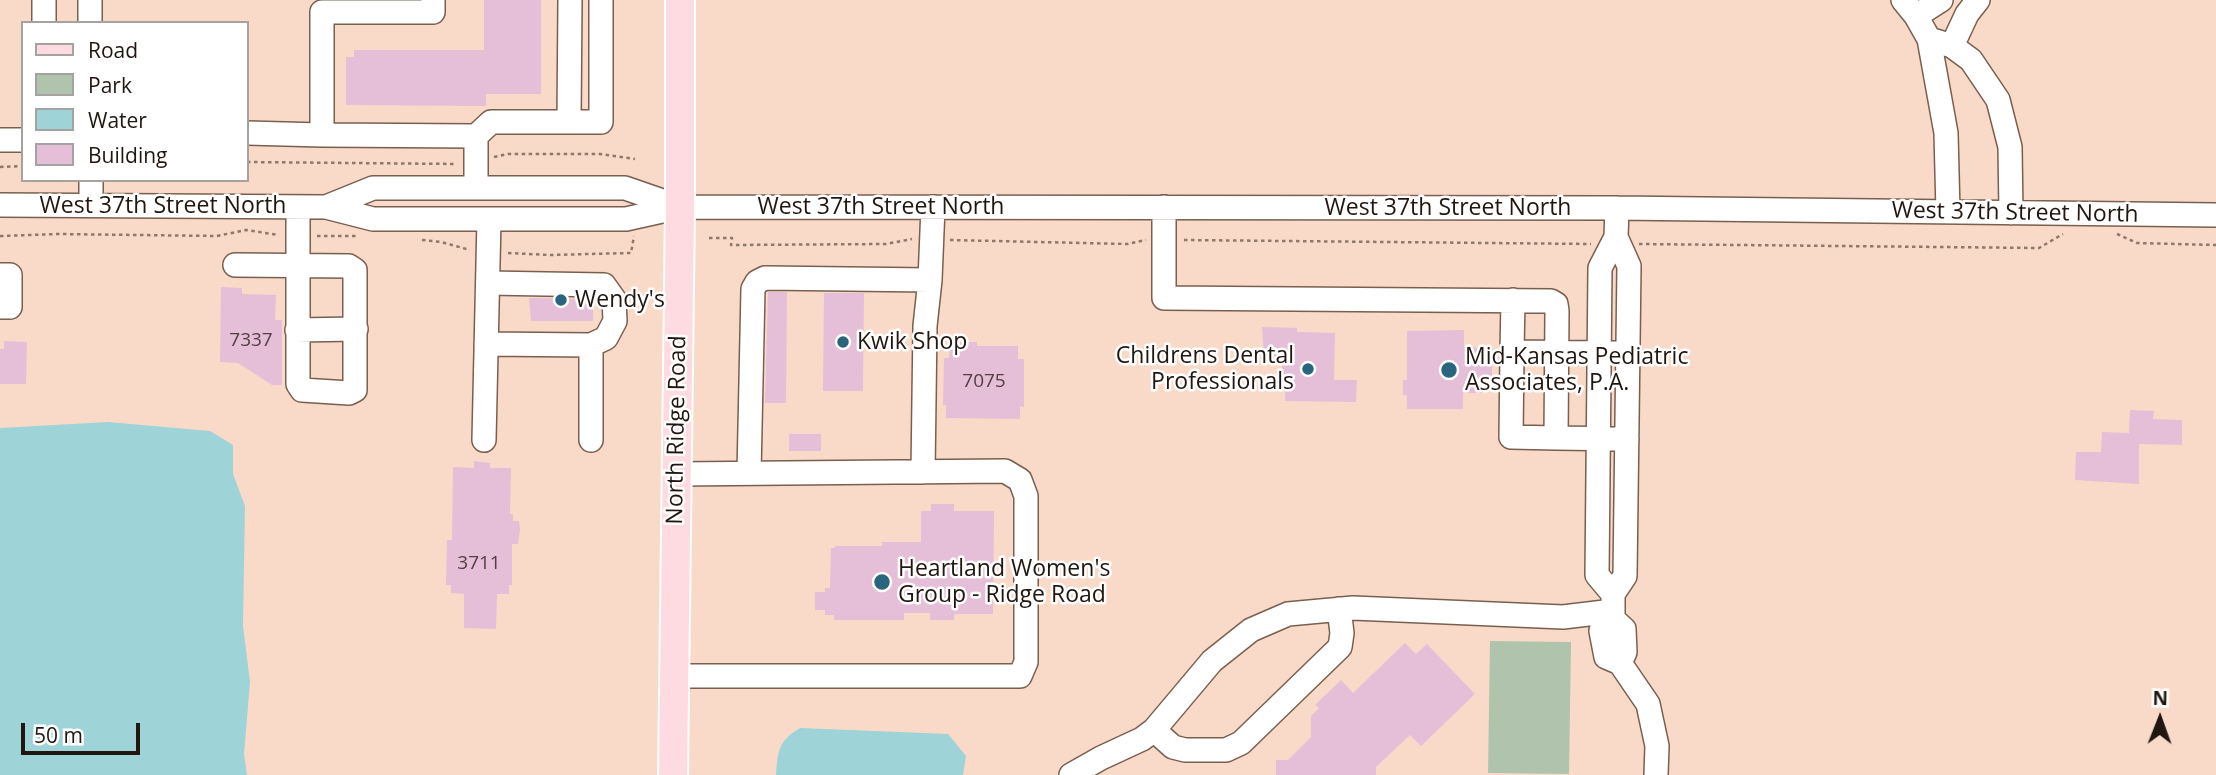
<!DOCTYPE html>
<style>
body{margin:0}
#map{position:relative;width:2216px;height:775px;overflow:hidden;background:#f9dac8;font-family:"Open Sans",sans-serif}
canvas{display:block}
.legend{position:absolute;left:21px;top:21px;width:228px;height:161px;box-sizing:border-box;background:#fff;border:2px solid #a6a29f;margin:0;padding:9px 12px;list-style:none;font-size:21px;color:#211610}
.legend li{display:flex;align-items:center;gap:14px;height:35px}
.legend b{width:35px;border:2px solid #a6a29f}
.north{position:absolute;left:2125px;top:684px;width:70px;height:70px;-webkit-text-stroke:5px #fff;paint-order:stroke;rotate:1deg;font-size:19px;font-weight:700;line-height:28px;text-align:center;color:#211610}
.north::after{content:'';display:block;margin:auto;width:24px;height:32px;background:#211610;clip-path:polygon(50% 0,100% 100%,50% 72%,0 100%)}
.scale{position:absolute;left:21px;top:723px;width:119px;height:32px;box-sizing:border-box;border:4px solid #211610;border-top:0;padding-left:9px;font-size:21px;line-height:24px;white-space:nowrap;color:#211610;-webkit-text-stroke:5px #fff;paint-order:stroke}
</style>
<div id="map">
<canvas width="2216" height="775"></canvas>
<ul class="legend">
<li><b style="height:9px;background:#fddbe0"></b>Road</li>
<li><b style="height:19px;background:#b0c3ad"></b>Park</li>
<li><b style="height:19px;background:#9ed3d8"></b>Water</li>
<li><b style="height:19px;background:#e5bed7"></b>Building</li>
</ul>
<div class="north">N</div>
<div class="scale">50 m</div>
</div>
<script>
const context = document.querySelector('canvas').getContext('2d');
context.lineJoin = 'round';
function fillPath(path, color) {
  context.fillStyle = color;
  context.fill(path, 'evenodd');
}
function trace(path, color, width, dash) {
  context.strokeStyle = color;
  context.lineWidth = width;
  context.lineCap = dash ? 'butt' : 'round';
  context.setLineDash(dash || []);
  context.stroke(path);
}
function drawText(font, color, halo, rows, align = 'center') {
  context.font = font + ' "Open Sans",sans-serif';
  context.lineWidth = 5;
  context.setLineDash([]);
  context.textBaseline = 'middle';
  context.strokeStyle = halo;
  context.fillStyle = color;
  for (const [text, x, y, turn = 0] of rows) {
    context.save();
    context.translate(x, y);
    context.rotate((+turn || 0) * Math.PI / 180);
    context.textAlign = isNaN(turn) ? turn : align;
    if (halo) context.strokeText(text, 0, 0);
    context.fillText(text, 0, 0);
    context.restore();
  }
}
fillPath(new Path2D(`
 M1490,641L1571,642L1569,774L1488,773Z`), '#b0c3ad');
fillPath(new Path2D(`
 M108,422L210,431L233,445V474L245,506L243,626L250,682L244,754L247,775H0V428Z
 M800,728L948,734L966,756L963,775H776C778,751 778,741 800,728Z`), '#9ed3d8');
fillPath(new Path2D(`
 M484,0H541V94H486V106L346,105V57H354V50H484Z
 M221,287L242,288V294L276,295L275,320H282V385H272L238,363L220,362Z
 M768,292H787L786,403H765Z
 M824,293H864L863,391H823Z
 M529,298L593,299V321H531Z
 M1262,327L1297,328V332L1335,333L1334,380H1357L1356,402L1285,401V387H1282V358H1264Z
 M1464,330V347L1482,348V361H1492V379H1483V393H1463V409H1407V395H1403V380H1407V331Z
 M4,341L27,342L26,384H0V349H4Z
 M960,342H977V346H1018V359H1024V407L1020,406V419L946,418V405H943L944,358H949L950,346L960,347Z
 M2130,410L2154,411L2153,419L2182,420V445L2139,444V484L2075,480L2076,452H2101L2102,432L2129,433Z
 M789,434H821V451H789Z
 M474,461L490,463V468H511L510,514H513V521H519L520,529L518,544H512V585H509V594H497L496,629L464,628V594L451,593V585H446L447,540H452L453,467L474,468Z
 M931,504H954V511H994L993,614H954V620H930V613H904V620H834V615H825V610H815V592H825V588H830L831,548H835V546H882V542H921V511H931Z
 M1405,643L1416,654L1427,644L1475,694L1421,746L1410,735L1376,767V775H1276V760H1288L1311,737V716L1319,708L1315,705L1341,680L1353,693Z`), '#e5bed7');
const minor = new Path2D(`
 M90,0V23
 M433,0V12H322V135L476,136L491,122H601V0
 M1903,0L1916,16L1929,39L1946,133L1948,212
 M1916,16L1941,0
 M44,23V0
 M1929,39L1952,46L1971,60L1998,100L2010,147L2011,213
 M1952,46L1967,14L1978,0
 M569,122L570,0
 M247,133L322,135
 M0,140H23
 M91,180V205
 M476,188V136
 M0,205L326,207L373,219H626L680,207L1617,208L2216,215
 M326,207L373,188H625L680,207
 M1164,207V298L1551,301L1556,304L1557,311L1556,438L1627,439
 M1617,208L1616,237L1629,266L1625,576L1613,594V619L1601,631L1606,657L1620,663L1648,704L1657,746L1656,775
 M235,265L349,266L355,270V390L349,393L302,390L298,384V207
 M0,275H10V307H0
 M488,283L604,285L614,299L615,321L606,338L591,345
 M1513,300L1512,352L1615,353
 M297,330L356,329
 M486,344L591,345V440
 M1512,352L1511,437L1556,438
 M484,440L489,219
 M923,472L925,326L930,280L933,207
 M749,473L753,289L757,282L765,278L930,280
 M1613,594L1597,575L1600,268L1616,237
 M1613,619L1624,629L1625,652L1620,663
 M674,676H1020L1026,662V496L1020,480L1005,471L677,474
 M1154,730L1173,747L1185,750H1226L1241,743L1340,647L1342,633L1339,609
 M1071,775L1101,758L1142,739L1154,730L1212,661L1251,630L1288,614L1353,608L1563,617L1613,611`);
const major = new Path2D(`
 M673,775L680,207V0`);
trace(minor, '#795f4f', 26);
trace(major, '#fff', 32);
trace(new Path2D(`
 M494,157L508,154H600L635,159
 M247,162L457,164
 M0,167L23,166
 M2117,234L2137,243L2216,245
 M0,236L57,234L217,236L246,230L279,235
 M317,236H356
 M709,238H732L731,245L886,244L912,239
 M422,240L441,242L470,250
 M950,240L1127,244L1146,240
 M1184,240L1591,244
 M1639,244L2039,248L2063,234
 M508,253L549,255L631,253L634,236`), '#8d786c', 2.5, [3.5, 3.5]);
trace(minor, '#fff', 23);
trace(major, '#fddbe0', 28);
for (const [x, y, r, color] of [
 [561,300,7,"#29667d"],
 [843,342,7,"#29667d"],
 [1308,369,7,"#29667d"],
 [1449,370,9,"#29667d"],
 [882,582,9,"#29667d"]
]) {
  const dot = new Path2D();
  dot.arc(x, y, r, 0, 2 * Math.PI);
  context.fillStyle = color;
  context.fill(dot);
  trace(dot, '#fff', 2.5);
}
drawText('19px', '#524042', null, [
 ["7337",251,341],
 ["7075",984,382],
 ["3711",479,564]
]);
drawText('23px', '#211610', '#fff', [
 ["West 37th Street North",163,206],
 ["West 37th Street North",881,207],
 ["West 37th Street North",1448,208],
 ["West 37th Street North",2015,213,1],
 ["North Ridge Road",677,430,-89]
]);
drawText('23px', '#211610', '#fff', [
 ["Wendy's",575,300],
 ["Kwik Shop",857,342],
 ["Childrens Dental",1294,356,"right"],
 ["Professionals",1294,382,"right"],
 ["Mid-Kansas Pediatric",1465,357],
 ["Associates, P.A.",1465,383],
 ["Heartland Women's",898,569],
 ["Group - Ridge Road",898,595]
], 'left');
</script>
